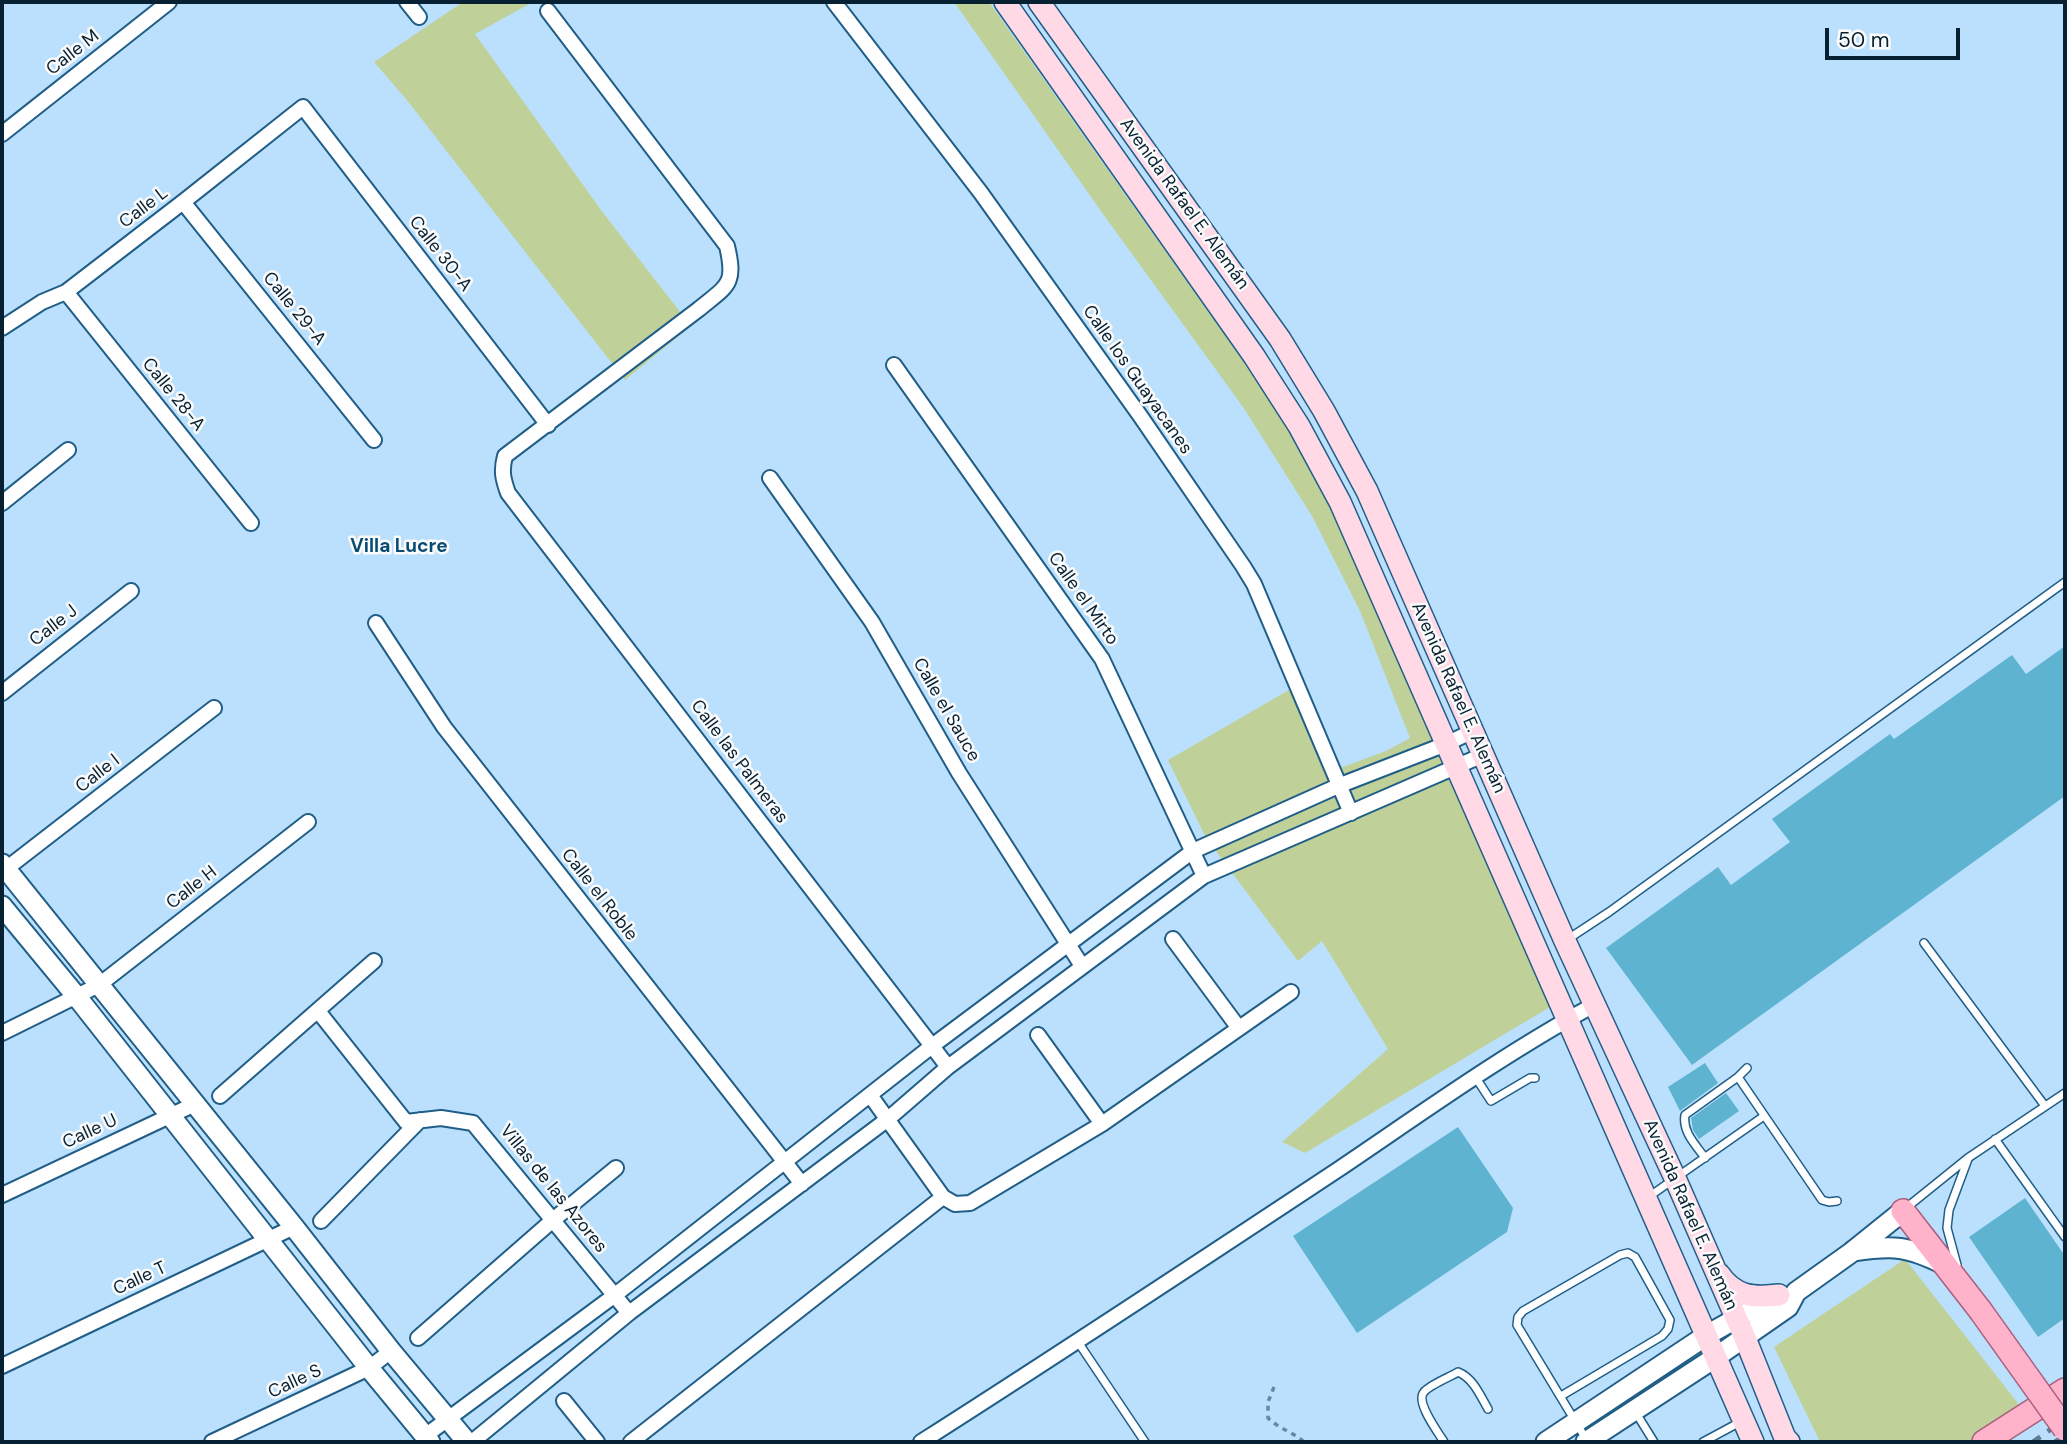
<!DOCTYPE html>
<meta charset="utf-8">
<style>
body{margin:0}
#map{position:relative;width:2067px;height:1444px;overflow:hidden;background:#bbe0fd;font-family:"DM Sans",sans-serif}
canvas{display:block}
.frame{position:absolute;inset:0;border:4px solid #072133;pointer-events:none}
.scale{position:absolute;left:1825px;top:28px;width:135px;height:32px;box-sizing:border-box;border:4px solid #072133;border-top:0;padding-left:9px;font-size:21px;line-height:24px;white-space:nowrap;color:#072133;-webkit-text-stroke:5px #fbfbfb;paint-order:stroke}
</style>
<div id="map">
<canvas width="2067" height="1444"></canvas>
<div class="frame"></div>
<div class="scale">50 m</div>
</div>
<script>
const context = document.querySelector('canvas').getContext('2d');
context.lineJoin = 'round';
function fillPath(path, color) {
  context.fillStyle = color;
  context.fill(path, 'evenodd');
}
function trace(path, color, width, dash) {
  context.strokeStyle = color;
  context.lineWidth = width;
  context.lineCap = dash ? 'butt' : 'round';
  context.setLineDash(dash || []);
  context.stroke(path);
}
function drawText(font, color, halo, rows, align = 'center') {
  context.font = font + ' "DM Sans",sans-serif';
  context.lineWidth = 5;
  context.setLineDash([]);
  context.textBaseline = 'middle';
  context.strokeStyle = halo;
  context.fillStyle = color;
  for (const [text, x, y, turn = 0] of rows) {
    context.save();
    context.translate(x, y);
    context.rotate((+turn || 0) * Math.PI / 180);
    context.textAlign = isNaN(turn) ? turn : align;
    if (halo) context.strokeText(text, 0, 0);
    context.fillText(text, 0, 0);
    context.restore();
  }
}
fillPath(new Path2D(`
 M463,2H533L475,34L601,210L691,326L625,380L406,99L374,62Z
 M954,2H989L1298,439L1339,517L1550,1007L1305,1153L1282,1142L1388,1049L1322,941L1298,961L1206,838L1168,760L1301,683L1340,768L1386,751L1410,738L1360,611L1312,516L1243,407L1103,214Z
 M1905,1259L2028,1416L1981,1442H1820L1774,1347Z`), '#bfd199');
fillPath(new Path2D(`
 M2065,646V796L1692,1065L1606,948L1718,867L1731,885L1790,842L1772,819L1890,734L1894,739L2012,655L2026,674Z
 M1705,1063L1718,1083L1680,1111L1668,1087Z
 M1726,1093L1739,1111L1699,1139L1693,1130L1691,1118Z
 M1458,1127L1513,1208L1507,1232L1357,1333L1293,1236Z
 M2025,1198L2065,1256V1318L2038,1337L1969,1237Z`), '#5eb4d0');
const service = new Path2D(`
 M1568,939L1609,912L2065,582
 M1924,943L2045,1106
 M1747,1068L1738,1077L1822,1200L1829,1202L1837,1201
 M1476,1078L1491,1101L1530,1078H1535
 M1995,1139L2065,1237
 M1705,1158C1696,1145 1682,1132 1685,1115L1738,1077
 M1647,1198L1764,1116
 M1906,1208L1968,1158L2065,1093
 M1957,1265L1947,1228L1949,1210L1968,1159
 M1078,1342L1145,1442
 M1561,1396L1662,1336L1668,1329L1670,1320L1635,1257L1628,1253L1620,1255L1523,1311L1518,1317L1517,1325L1586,1439
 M1636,1413L1654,1442
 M1444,1442C1438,1432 1415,1402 1424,1392C1429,1385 1450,1377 1458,1372C1473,1378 1480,1395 1488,1409
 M1703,1442L1742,1421`);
const minor = new Path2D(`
 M407,2L419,17
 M834,2L981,193L1141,417L1243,566L1254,584L1351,813
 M548,11L727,246C736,285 728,285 699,309L505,456C501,471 503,479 508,493L948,1067
 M2,134L169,2
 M183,202L374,440
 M66,292L251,523
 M2,328L42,302L66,292L183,202L303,107L548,425
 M894,365L1102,659L1204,876
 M770,478L872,622L959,773L1082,966
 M2,503L68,450
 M376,623L444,727L802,1184
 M2,693L131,591
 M2,872L214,708
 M1173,939L1238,1027
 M318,1011L406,1122L441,1118L473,1123L629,1313
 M2,1033L99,985L308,822
 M1038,1035L1102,1124
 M870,1095L943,1197L955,1204L970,1203L1102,1124L1291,992
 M220,1096L374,961
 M2,1195L195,1104
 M321,1221L420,1120
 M418,1338L553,1220L616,1168
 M2,1366L294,1227
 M564,1401L597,1442
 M425,1436L615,1295L932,1046L1193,851L1338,786L1446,744L1473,731
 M212,1442L369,1368L391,1351
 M472,1442L629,1313L888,1119L948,1067L1204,876L1483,755
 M631,1442L943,1197
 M921,1442C1061,1353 1200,1261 1339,1169C1422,1113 1505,1053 1594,1005`);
const tertiary = new Path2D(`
 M2,864L294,1227L391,1351L467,1442
 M2,906L77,997L369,1368L430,1442
 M1853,1251C1894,1245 1907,1246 1944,1264
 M1546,1442L1707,1335L1778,1295
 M1586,1442L1716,1357L1788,1307L1796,1292L1852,1252L1903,1211`);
const secondary = new Path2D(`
 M1005,2L1254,356L1299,426L1340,502L1753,1442
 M1039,2L1280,339L1324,411L1367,491L1565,941L1675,1178L1745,1338L1785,1438L1789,1442
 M1719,1274C1735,1297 1753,1298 1779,1295`);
const primary = new Path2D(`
 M1903,1211L1980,1310
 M1984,1442L2065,1390`);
trace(service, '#205e88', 10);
trace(minor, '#205e88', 18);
trace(tertiary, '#205e88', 23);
trace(secondary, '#205e88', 24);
trace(primary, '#a85f7e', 26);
trace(new Path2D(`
 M1274,1387L1268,1402V1418C1281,1430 1293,1432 1304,1442`), '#6888a0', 3.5, [5, 5]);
trace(service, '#fff', 7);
trace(minor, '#fff', 14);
trace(tertiary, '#fff', 19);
trace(secondary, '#ffd9e5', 21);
trace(primary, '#ffb3ca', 23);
trace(new Path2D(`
 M2033,1442L2065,1419
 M2055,1442L2065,1435`), '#5e7d94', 5, [9, 9]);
const primaryBridge = new Path2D(`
 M1980,1310L2065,1429`);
trace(primaryBridge, '#a85f7e', 26, []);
trace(primaryBridge, '#ffb3ca', 23);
drawText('18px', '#072133', '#fbfbfb', [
 ["Calle M",73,53,-38],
 ["Avenida Rafael E. Alemán",1184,204,54],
 ["Calle L",144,208,-37],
 ["Calle 30-A",440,254,52],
 ["Calle 29-A",294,309,51],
 ["Calle los Guayacanes",1137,380,55],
 ["Calle 28-A",173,395,51],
 ["Calle el Mirto",1083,599,55],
 ["Calle J",54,626,-38],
 ["Avenida Rafael E. Alemán",1458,698,66],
 ["Calle el Sauce",946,710,60],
 ["Calle las Palmeras",739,762,53],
 ["Calle I",98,774,-38],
 ["Calle H",192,888,-38],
 ["Calle el Roble",599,895,52],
 ["Calle U",90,1132,-25],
 ["Villas de las Azores",553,1189,51],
 ["Avenida Rafael E. Alemán",1690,1215,66],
 ["Calle T",140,1279,-25],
 ["Calle S",295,1382,-25]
]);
drawText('bold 19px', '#054b74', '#fbfbfb', [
 ["Villa Lucre",399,547]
]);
</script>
